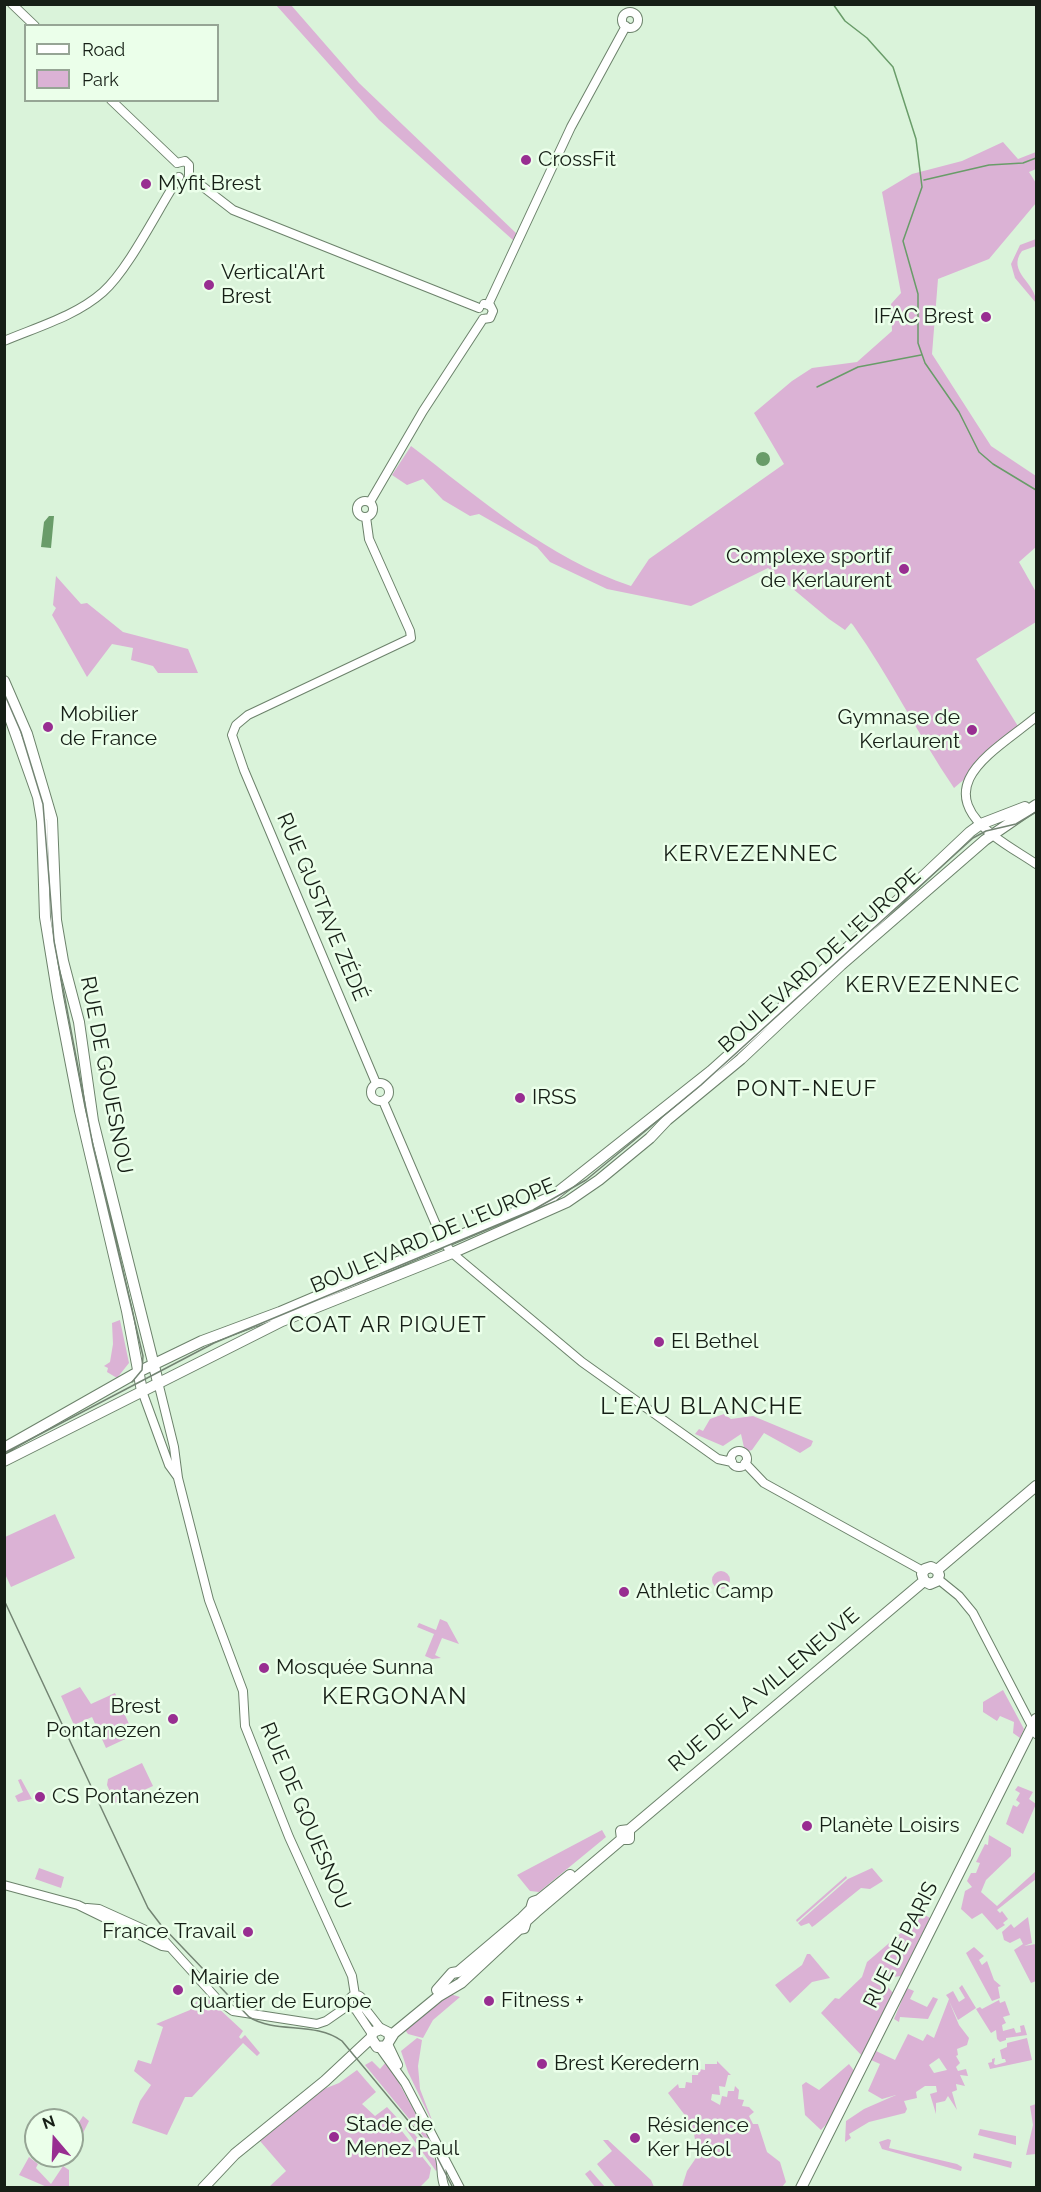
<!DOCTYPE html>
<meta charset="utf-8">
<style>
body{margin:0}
#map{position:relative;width:1041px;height:2192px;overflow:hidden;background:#daf3da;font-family:Raleway,sans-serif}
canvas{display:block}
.frame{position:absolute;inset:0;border:6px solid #161f16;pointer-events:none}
.legend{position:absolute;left:24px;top:24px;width:195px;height:78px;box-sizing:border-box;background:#ebffea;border:2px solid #96a595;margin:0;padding:8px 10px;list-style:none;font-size:18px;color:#161f16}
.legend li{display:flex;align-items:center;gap:12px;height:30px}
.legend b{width:30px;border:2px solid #96a595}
.north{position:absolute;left:24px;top:2108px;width:60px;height:60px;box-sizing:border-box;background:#ebffea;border:2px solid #96a595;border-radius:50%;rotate:341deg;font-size:16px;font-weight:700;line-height:24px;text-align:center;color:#161f16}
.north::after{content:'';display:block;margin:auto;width:21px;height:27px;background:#982e91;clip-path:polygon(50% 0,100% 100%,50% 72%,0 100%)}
</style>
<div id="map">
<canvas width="1041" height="2192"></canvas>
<div class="frame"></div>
<ul class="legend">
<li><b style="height:8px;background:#fff"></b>Road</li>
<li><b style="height:16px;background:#dbb2d5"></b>Park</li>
</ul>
<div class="north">N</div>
</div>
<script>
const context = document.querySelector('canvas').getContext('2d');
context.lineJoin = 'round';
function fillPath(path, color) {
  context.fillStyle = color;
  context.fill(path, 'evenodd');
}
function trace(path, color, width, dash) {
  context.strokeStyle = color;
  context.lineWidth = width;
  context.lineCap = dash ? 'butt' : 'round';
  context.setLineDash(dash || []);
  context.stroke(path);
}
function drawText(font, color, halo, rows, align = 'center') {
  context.font = font + ' Raleway,sans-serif';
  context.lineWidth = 5;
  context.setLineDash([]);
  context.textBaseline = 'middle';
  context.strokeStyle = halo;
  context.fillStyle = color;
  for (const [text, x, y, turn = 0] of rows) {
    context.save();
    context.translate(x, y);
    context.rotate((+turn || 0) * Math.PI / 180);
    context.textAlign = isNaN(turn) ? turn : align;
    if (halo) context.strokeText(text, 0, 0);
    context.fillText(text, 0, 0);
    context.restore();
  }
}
fillPath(new Path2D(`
 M276,5H291L359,83L517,234L514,241L379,120Z
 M1003,142L1018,159L1036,152V169L1029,172L1036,183V203L989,259L938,279L932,354L991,446L1036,476V547L1019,562L1036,592V622L976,659L1021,731L954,788C918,735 890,677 853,625L851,623L845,630L829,619L768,568L691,606L607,589L550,562L537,547L479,514L470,516L443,500L423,479L407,485L392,475L411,446C479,498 549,559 631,586L649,559L784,464L754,413L792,381L812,368L857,362L892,331L891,304L901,293L882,192L912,174L962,161Z
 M1036,239V246L1022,251C1006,272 1037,283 1036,303L1015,278L1011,264L1020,245Z
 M56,576L81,604L87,603L123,632L188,649L198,673H158L153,666L131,660L133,648L112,644L87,677L52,615L56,608L53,605Z
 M120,1320L129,1363L117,1378L107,1372L108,1368L104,1366L110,1362L113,1344L112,1323Z
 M724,1414L731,1419L753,1416L813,1441L811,1446L800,1453L764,1433L752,1450L745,1452L741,1434L723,1446L695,1434L699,1429L703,1431L710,1419Z
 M55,1514L75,1558L11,1587L5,1574V1537Z
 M712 1580a9 9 0 1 1 18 0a9 9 0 1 1-18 0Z
 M440,1619L447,1622L459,1644L442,1638L435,1655L441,1658L432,1659L425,1656L434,1634L417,1627L419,1623L436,1630Z
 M80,1687L91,1704L115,1693L134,1735L106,1748L92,1717L74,1725L61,1696Z
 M1003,1690L1024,1729L1020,1738L1013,1733L1014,1722L1000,1716L997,1721L983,1712V1702Z
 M142,1763L153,1786L115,1803L107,1785L108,1779Z
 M21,1779L32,1799L18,1802L15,1796L23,1792L18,1780Z
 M1018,1786L1033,1792L1029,1799L1036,1804L1023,1834L1006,1824L1013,1805L1017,1807L1020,1803L1016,1800L1020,1793L1015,1790Z
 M602,1830L606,1837L539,1892L530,1891L517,1875Z
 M989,1835L1011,1848V1856L986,1880L981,1892L997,1906L1036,1871V1879L997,1910L1000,1913L1002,1911L1008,1919L1003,1923L1005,1925L997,1930L982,1913L972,1919L961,1909L965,1891L972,1887L967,1881L971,1873H976L980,1863L976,1862L985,1844L988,1845Z
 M39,1868L64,1877L61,1888L35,1879Z
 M872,1868L883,1881L870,1889L861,1888L815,1925L812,1927L809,1923L801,1926L798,1923L848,1879Z
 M846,1876L847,1878L797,1922L796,1920Z
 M923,1914L930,1918L901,1976L886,1978L880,1983L881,1989L888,1987L893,1993L864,2058L821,2013L835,1998L839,1999L862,1977L867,1962Z
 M1028,1917L1032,1943L1024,1946L1036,1944V1981L1031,1983L1014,1950L1023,1944L1020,1938L1010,1943L1004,1940L1002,1932L1011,1924L1014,1928Z
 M974,1947L984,1956L979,1960L982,1965L987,1961L994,1980L1001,1986L998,1987L1000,1998L992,2001L966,1953Z
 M807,1954H810L830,1978L812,1982L790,2003L775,1985L802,1965Z
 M962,1985L976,2008L958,2020L949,2001L959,2025L969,2038L967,2045L957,2049L958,2055L956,2056L960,2063L956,2067L958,2071L966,2069L968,2076L960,2075L965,2086L956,2084L957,2090L952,2092L957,2110L948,2096L945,2101L936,2103V2114L930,2094L937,2092L936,2086H925L916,2092L917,2098L904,2101L907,2109L905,2113L869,2122L849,2134L851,2138L845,2142L846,2121L864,2109L896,2095L882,2099L868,2091L880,2064L871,2060L876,2051L895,2060L908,2034L923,2041L927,2034L934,2038L949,1999L946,1995L953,1991L959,2002L965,1998L959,1988ZM939,2058L947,2070L934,2073L929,2065Z
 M907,1988L914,1991L910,1999L927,2007L933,1997L938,1999L928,2019L900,2017L899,2022L894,2019Z
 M203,1994L243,2031L239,2037L241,2039L245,2035L260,2053L257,2056L243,2043L192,2097H185L167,2135L132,2123L140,2101L151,2085L134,2071L138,2060L151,2064L163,2027L156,2024L190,2010Z
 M450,1994L460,1997L433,2020L423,2038L408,2034L405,2030Z
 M999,2000L1000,2003L1005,2001L1010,2015L1003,2017L1006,2023L1002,2025L1003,2031L1014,2028L1016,2033L1021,2032L1020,2026L1024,2025L1027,2035L1006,2038V2040L1000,2042L997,2039L996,2030L991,2033L976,2009L980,2007L982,2009Z
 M417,2038L422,2040L418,2066L420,2089L435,2128L408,2072L401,2051Z
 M1027,2038L1032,2060L990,2069L988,2063L992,2062V2059L995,2058L994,2064L996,2065L1006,2062L1005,2059H1002L1000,2050L1007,2047V2043Z
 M372,2061L380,2069L387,2061L437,2153L365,2065Z
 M717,2061L731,2075H728L725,2087L719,2086L720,2095L712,2094L711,2100L720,2105L722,2096L727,2097L728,2091H734L735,2086L739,2090L738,2099L744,2100L742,2106L749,2107L754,2112L749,2116L753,2124H758L767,2152L780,2162L786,2182L782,2187H682L687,2171L698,2155L694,2134L687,2118L668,2093L678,2084L679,2088H685L686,2082L692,2083V2075H698L699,2069L705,2070V2064H717Z
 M849,2064L855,2072L833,2117L821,2130L805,2115L802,2085L806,2082L819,2090Z
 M357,2070L376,2092L362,2104L375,2116L387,2107L400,2121L394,2129L398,2132L401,2130L431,2168L429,2178L420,2187H269L286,2171L260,2141L324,2089L339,2083Z
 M1036,2104V2154L1026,2155L1033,2125L1030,2106Z
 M83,2116L89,2121L74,2151L72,2150V2133Z
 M408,2126L440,2166L436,2171L405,2128Z
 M980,2129L1016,2136V2145L978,2135Z
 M888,2139L891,2140L889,2148L957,2164L962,2167L961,2171L882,2149L879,2142Z
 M603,2140H608L651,2180L654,2187H616L597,2164L612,2151Z
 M974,2153L1012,2162L1011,2168L973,2158Z
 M29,2157L38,2164L36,2168L51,2184L63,2166L69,2170V2187H47L19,2175Z
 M590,2170L591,2171L605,2187H595L585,2174Z`), '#dbb2d5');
fillPath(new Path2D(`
 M756 459a7 7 0 1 1 14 0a7 7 0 1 1-14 0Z
 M49,516H54L51,548L41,547L44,522Z`), '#699c69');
trace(new Path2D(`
 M833,4L845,21L867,38L893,67L916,139L922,187L903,241L918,294V343L925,363L959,412L979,452L993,464L1036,490
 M924,180L989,165L1023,163L1036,158
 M817,387L858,367L921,355`), '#699c69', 1.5);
const minor = new Path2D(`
 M12,4L35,26
 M622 20a8 8 0 1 1 16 0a8 8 0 1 1-16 0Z
 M111,100L177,163
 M177,163L185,161L189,165V176
 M189,176L233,210L479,308
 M488,305L571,127L626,26
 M483,319L490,318L493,311L490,305L484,304
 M4,341C37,327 76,316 103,292C129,269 158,209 179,177
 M357 509a8 8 0 1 1 16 0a8 8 0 1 1-16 0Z
 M370,502L423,411L483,319
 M366,517L369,539L410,631L411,638L248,715L236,725L232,735L244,770L376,1083
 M1036,717C995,751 927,785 994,836C1008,847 1023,855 1036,864
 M371 1092a9 9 0 1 1 18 0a9 9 0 1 1-18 0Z
 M383,1101L443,1241L452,1253L582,1362L718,1459L732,1462
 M158,1382L174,1447L178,1478L209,1600L243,1691L245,1726L289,1837L352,1976L355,1995
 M142,1391L169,1465L177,1476
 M731 1459a8 8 0 1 1 16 0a8 8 0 1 1-16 0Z
 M745,1463L764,1483L923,1571
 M938,1579L959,1596L973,1613L1036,1734
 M4,1885L78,1905L162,1946L169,1947
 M87,1908L99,1909L161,1937L218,2000L233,2011L317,2024L326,2021L349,2005
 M349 2002a7 7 0 1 1 14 0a7 7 0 1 1-14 0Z
 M363,2006L381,2029
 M356,2010L372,2034
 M388,2044L398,2065
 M380,2048L405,2083L460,2188
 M438,2152C444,2165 439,2175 445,2188`);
const major = new Path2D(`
 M4,681L27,734L52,819L56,920L63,961L79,1022L93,1121L158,1382
 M4,701L38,797L42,821L45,917L58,997L80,1111L127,1311L142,1391
 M4,1448L138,1372L202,1341L280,1312L553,1196L711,1071L828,966L970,832L981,824L1025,807
 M4,1461L282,1321L452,1253L567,1202L599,1180L650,1138L667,1120L741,1059L841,965L985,840L1036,805
 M937,1570L1036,1486
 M924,1581L930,1584L937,1581L939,1575L937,1570
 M924,1581L922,1574L925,1569L931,1567L937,1570
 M629,1830L924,1581
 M437,1990L452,1973L458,1972L522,1918L531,1909L533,1902L539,1900L570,1875
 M390,2039L389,2033L381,2029L373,2032L371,2038L377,2047L386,2046L394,2033L439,1996L461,1983L519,1929L524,1928L526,1921L536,1912L622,1839H629V1830L621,1831L622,1839
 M203,2188L235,2154L325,2081L371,2038
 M801,2188L1036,1719`);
trace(minor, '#6c826b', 10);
trace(major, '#6c826b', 12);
trace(minor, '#fff', 8);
trace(major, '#fff', 10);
trace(new Path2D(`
 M4,693L21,732L43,804L54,941L93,1146L143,1356L142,1370L132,1382
 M4,1453L214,1343L533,1210L586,1180L701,1085L973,838L986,831L1016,824L1036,812
 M4,1600L148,1908L161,1925L249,2017C276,2034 315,2021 342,2041L435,2153L453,2188`), '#738473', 1.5);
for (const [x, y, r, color] of [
 [526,160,6,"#982e91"],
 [146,184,6,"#982e91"],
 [209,285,6,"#982e91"],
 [986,317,6,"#982e91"],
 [904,569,6,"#982e91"],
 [48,727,6,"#982e91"],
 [972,730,6,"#982e91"],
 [520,1098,6,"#982e91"],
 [659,1342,6,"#982e91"],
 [624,1592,6,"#982e91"],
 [264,1668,6,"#982e91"],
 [173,1719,6,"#982e91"],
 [40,1797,6,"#982e91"],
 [807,1826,6,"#982e91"],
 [248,1932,6,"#982e91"],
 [178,1990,6,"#982e91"],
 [489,2001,6,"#982e91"],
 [542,2064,6,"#982e91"],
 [334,2137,6,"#982e91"],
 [635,2138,6,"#982e91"]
]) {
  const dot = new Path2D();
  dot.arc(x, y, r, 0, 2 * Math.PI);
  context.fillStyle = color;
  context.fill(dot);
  trace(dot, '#ebffea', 2);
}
drawText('21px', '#161f16', '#ebffea', [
 ["CrossFit",538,160],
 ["Myfit Brest",158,184],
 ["Vertical'Art",221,273],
 ["Brest",221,297],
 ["IFAC Brest",974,317,"right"],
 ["Complexe sportif",892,557,"right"],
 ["de Kerlaurent",892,581,"right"],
 ["Mobilier",60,715],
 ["de France",60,739],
 ["Gymnase de",960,718,"right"],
 ["Kerlaurent",960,742,"right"],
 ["IRSS",532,1098],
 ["El Bethel",671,1342],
 ["Athletic Camp",636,1592],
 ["Mosquée Sunna",276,1668],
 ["Brest",161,1707,"right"],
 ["Pontanezen",161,1731,"right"],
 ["CS Pontanézen",52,1797],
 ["Planète Loisirs",819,1826],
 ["France Travail",236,1932,"right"],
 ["Mairie de",190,1978],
 ["quartier de Europe",190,2002],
 ["Fitness +",501,2001],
 ["Brest Keredern",554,2064],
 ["Stade de",346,2125],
 ["Menez Paul",346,2149],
 ["Résidence",647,2126],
 ["Ker Héol",647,2150]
], 'left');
drawText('21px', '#161f16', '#ebffea', [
 ["RUE GUSTAVE ZÉDÉ",322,907,67],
 ["BOULEVARD DE L'EUROPE",820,961,-42],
 ["RUE DE GOUESNOU",106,1075,79],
 ["BOULEVARD DE L'EUROPE",433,1236,-23],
 ["RUE DE LA VILLENEUVE",764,1690,-40],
 ["RUE DE GOUESNOU",305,1816,67],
 ["RUE DE PARIS",901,1945,-63]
]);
context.letterSpacing = '1.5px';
drawText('22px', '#161f16', '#ebffea', [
 ["KERVEZENNEC",751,854],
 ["KERVEZENNEC",933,985],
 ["PONT-NEUF",807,1089],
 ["COAT AR PIQUET",388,1325]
]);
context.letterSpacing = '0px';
context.letterSpacing = '1.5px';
drawText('24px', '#161f16', '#ebffea', [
 ["L'EAU BLANCHE",702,1407],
 ["KERGONAN",395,1697]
]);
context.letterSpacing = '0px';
</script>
